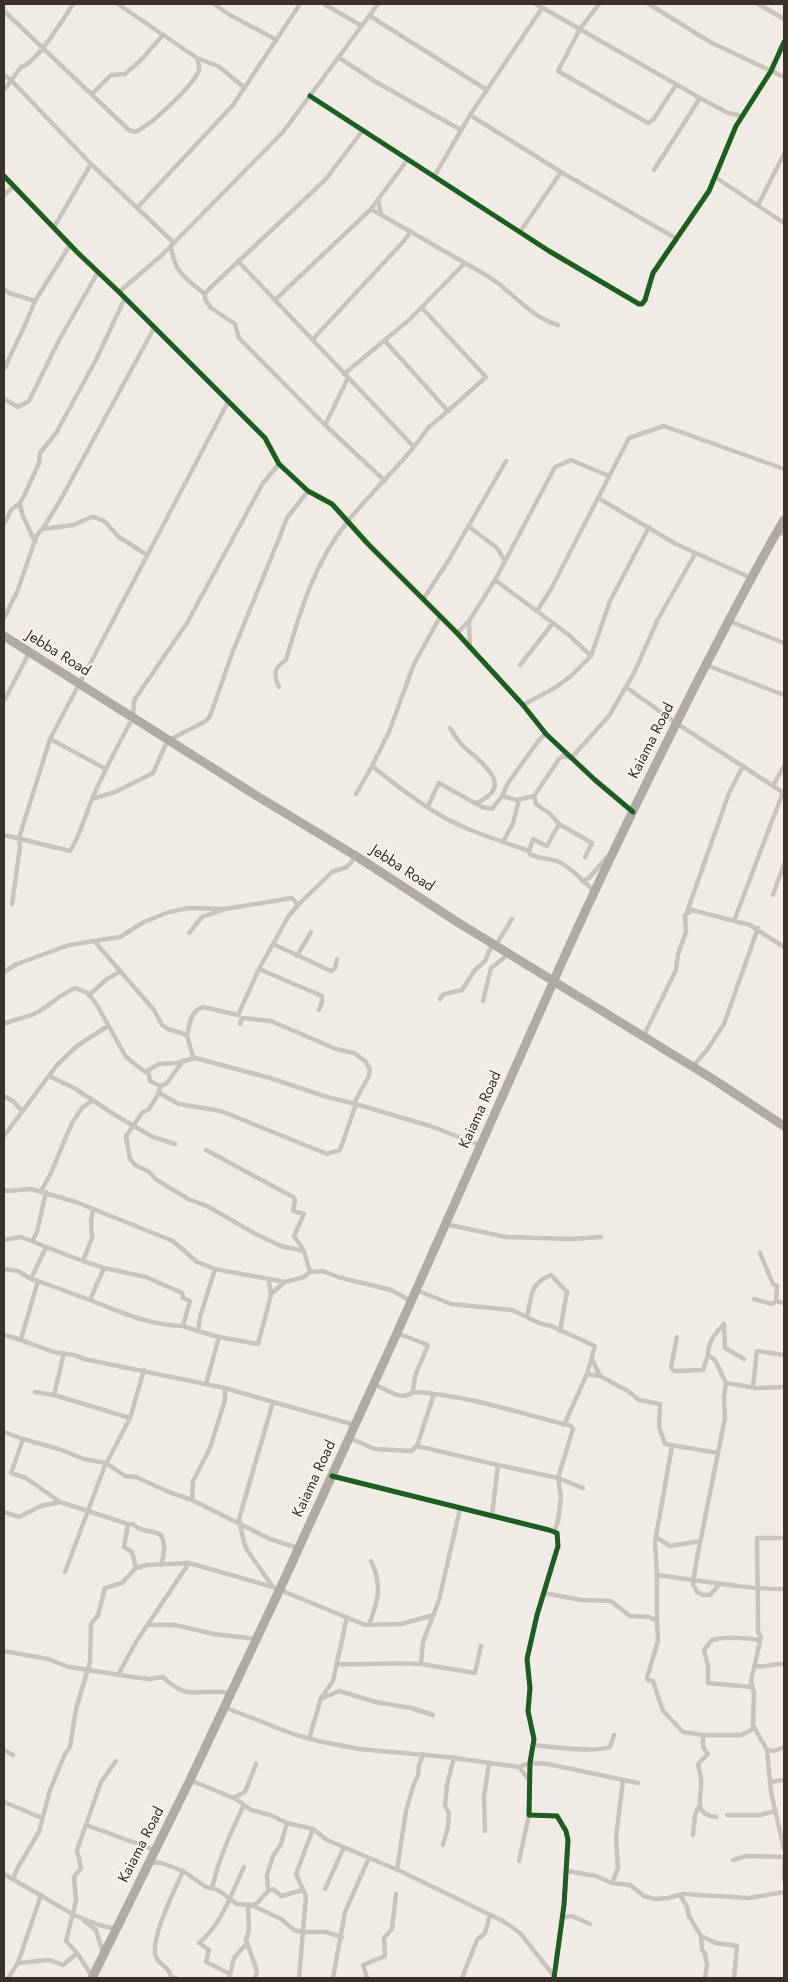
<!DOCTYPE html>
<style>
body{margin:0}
#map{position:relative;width:788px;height:1982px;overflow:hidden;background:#f0ebe5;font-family:Jost,sans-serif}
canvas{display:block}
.frame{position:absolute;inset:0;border:5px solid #3b302b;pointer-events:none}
</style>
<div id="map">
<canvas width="788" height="1982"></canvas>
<div class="frame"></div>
</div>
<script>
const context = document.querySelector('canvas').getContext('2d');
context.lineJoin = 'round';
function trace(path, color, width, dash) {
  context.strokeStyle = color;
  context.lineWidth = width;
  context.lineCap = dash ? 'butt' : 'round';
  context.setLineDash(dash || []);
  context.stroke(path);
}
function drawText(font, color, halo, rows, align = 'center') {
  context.font = font + ' Jost,sans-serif';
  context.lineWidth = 4;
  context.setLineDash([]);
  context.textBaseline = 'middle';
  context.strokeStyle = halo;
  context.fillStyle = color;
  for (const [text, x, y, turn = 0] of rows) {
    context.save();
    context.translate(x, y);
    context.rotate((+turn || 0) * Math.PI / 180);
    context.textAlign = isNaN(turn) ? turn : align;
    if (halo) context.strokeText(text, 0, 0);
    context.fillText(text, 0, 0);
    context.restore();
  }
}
trace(new Path2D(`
 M214,4L230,15L277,40
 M324,4L362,26
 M536,4L700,98L728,113L743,116
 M599,4L580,29L558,71L648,123L653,120L676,85
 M649,4L710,42L784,77
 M758,4L784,19
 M4,11L129,130L135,132C150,126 194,85 199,70C200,66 198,62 197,58L118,4
 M370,16L487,90
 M338,57L376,82L461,130
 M197,58L218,66L245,88
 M4,75L11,80L91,164L174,243
 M4,90L21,67C36,64 64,18 73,4
 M92,94L111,75L125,74L141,60L162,36
 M310,96L549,251L639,304H642L645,300L653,273L709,191L736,126L771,71L784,42
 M470,115L561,172L677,239
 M654,170L700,98
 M435,175L470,115L542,8
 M4,176L77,252L119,292L265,438L279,464L308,491L332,504L368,544L457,633L523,705L546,734L595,780L633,812
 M715,177L784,223
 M4,195L14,186
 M378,199L381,214
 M758,205L784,154
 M137,208L233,105L300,4
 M54,227L91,164
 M520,232L561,172
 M171,246C174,272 185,278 205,294
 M238,261L414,447C393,472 369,495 348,521C315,561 300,611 286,660C274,668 273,674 279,687
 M465,263C477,270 489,276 499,284C518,299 534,318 558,325
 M4,289L9,293L35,301
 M119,292L162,255L283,132L378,4
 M275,300L371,209L408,159
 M313,339L404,241L411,231
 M385,341L448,411L486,377L422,308
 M4,369L25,325L35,301L70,245
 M344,374L409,320L465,263L371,209
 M348,378L325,425L385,481
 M4,399L18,407L29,401L58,342L98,272
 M325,425L239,338L235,324L211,308L205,299V294L209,289L326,179L363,130
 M414,447L428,428L448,411
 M598,498L676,544L751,578
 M20,503L22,514L35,542
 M4,524L11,510L20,503L24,496L39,463L40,453L56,433L96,360L125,298
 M468,526L497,548L505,561
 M43,529L73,525L92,517L97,518L104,521L119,537L147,555
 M777,531L784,534
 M495,580L569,635L591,656
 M424,598L450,558L506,461
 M537,611L551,589L629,438L664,426L784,469
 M440,617L414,664L389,732L372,766C393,783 415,800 438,814C466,831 499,840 529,851L533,839L547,846L559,824
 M4,618L17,592L37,535L44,527L61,499L154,328
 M469,621L470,647
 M729,621L784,643
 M457,633L469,621L495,580L555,467L571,460L609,476
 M520,665L553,623
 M706,665L784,695
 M80,683L228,402
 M626,687L676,723L784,793
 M4,701L27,657
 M523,705L558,686L572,675L591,656L610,601L649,527
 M133,716L134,701L137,696L187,623L263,483L279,464
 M450,728C453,733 457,739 461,744C477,760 519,785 476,803
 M50,739L77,688
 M169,740L206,721L210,716L233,651L280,536L287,518L308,491
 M773,786L784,766
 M356,794L372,766
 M502,796L508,783L539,740L546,734
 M534,796L559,759L563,756L571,758L609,716L634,673L658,619L695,554
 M92,799L115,792L153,773L166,744
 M428,806L439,783L482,807L492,809L502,796L517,800L534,796L536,804L549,813L559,824L592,843L585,857
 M4,835L70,851C81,834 85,815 93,797C104,771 117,747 130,723
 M503,842L513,823L519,800
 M529,851L530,854C539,859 547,858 557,861C573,868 582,881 595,891
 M582,881L589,878L607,857
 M773,895L784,864
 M12,904L20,847L19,838L50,739L106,769
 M687,912L729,793L743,766
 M734,921L783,792
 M189,933L202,917L222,910
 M95,942L154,1010L162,1025L168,1029L187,1035L192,1054L195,1058L270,1078L327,1097L356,1104L430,1126L480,1145
 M273,944L331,971L335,968L337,959
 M496,945L512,919
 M297,956L311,932
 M259,969L322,996V1002L319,1010
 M4,972L17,964L69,945L120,937L144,922L169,912L188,908L225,909L292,898L298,905
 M89,995L107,979L121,971
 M440,999L444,994L462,990L475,970L485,961L491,947
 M483,1001L491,968L505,957
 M4,1024C14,1019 25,1018 34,1014C49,1007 60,994 75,988L88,993L97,1005L126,1057L145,1072L159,1064L177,1063L195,1058
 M240,1024L242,1018L271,1021L336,1049L354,1053L365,1061L370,1069L369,1076L354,1103
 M187,1035C190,1024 190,1011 203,1007L238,1015L259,969L288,917L298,905L332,872L347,867L352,861
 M643,1037L676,970L678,954L686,932L685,915L692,910L750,925L784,947
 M184,1060L166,1084L160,1086L159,1093L149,1109L142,1113L126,1136L130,1159L135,1165L148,1171L157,1180L188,1199L207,1206L254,1233L281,1246L304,1251
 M693,1066L707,1050L724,1024L758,928
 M148,1070L150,1081L160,1086
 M49,1076L74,1088L120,1118L153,1137L175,1144
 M159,1093L179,1104L221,1111L327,1154L340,1150L356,1104
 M4,1096L14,1102L21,1110
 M4,1136L57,1065L77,1046L108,1026
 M206,1150L293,1197L295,1200L293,1211L304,1214L294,1236L304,1251L310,1272
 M4,1190L7,1191L31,1189L76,1202L173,1241L197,1262L215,1269L285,1282L304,1277L310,1272L323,1271L338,1277L391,1290L411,1301
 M41,1191L50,1175L72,1123L82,1108L93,1100
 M445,1224L506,1237L572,1239L601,1237
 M4,1240L21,1237L32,1241
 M46,1247L83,1261L92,1238L91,1220L93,1210
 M760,1253L773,1284L777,1286L776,1301
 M104,1268L146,1277L182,1293L183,1298L190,1301L183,1326L198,1331
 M4,1269L18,1271L31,1279
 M215,1269L200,1317L198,1331L219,1337L258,1344L271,1295L269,1280
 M38,1281L90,1300L104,1268L83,1261
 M416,1290L451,1304L512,1310L539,1323L551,1326L595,1346L587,1374L564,1425
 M271,1294L285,1282
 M754,1299L772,1304L776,1301L784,1303
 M90,1300C120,1312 151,1326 183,1326
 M527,1317C532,1296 529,1284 551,1275L567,1292L560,1331
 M397,1333L428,1345L415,1376L413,1392C467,1395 519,1413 571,1426L573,1429L558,1478L561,1497L558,1521L554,1532
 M4,1335C22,1339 39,1348 58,1353C68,1355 73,1353 84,1359L225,1388L273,1402L239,1519L244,1543L247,1550L273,1587
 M677,1337L671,1367L674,1371L703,1370L708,1355
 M21,1339L38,1281L31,1279L46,1247L32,1241L37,1232L46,1192
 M64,1353L54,1395L130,1418
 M592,1359L600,1376
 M587,1374L600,1376L628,1391L639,1400L660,1404L659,1427L665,1444L718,1453
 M726,1383L715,1360L708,1355C708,1341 715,1334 724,1324L725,1348L744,1359
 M206,1384L219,1337
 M374,1384C386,1389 401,1402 413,1392
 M753,1387L757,1351L784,1355
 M225,1388V1400L210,1448L193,1481L192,1500L270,1539L298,1548
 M35,1392L54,1395
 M273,1402L355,1425
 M4,1432L23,1439L11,1473L26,1478L60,1502L128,1524L124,1547L132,1552L136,1568L147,1565L189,1563L273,1587L365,1625L401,1624L434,1615
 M349,1438L375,1449L411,1451L417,1446L434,1394
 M23,1439L59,1449L84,1459L106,1463L125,1476L136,1477L169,1492L192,1500
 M417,1446L498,1465L492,1515
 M498,1465L558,1478L583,1488
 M332,1476L549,1530L557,1533L558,1546L537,1615L527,1659L530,1688L528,1711L534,1739L530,1763L529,1815L557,1816L566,1831L568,1840L564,1905L554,1978
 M460,1509L439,1600L423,1642L421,1664L475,1673L481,1646
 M4,1512L19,1517L41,1506L60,1502
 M128,1524H133C142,1533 150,1529 161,1535C166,1544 164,1556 161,1565
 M656,1537L670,1546L701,1541
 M784,1538H757L758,1618V1632L761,1637L751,1681L754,1693L753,1725L767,1750L771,1792L784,1849
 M65,1572L104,1468L130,1418L144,1370
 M657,1575L655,1542L672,1446
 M720,1584L710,1595H703L697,1592L693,1584L696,1563L725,1418L724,1396L726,1383L756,1388L784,1387
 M544,1593L581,1600L611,1601L630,1616L649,1617L657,1621V1575C700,1580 741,1589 784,1589
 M657,1621L658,1641L647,1678L648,1680L653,1681L663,1711L683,1732L703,1735
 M149,1625H175L214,1634L256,1639
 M369,1625C378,1600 383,1586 371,1561
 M4,1651L48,1659L69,1667L133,1677L149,1679L163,1677C189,1703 199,1687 230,1693
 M337,1664C365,1665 393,1662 421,1664
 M755,1666C765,1668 774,1663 784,1664
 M118,1675L136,1642L189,1563
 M752,1687L708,1683V1666L704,1650L712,1640C727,1636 745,1638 760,1640
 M323,1698L339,1691L376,1702L411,1708L433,1715
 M224,1707L293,1734L318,1741L359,1749L447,1757L519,1767L530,1763L548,1764L638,1783
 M309,1739L321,1698L333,1681L347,1617
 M533,1745C551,1747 593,1753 610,1747L614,1735
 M4,1750L13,1755
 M767,1750L774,1751L784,1747
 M519,1767L529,1780
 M190,1780L236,1799L251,1810L270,1815L287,1823L313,1829L327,1840L400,1871L503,1921L520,1933L554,1976
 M770,1782L784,1780
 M233,1798L245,1792L256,1764
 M4,1802L42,1818
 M727,1815H760L775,1811
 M716,1817C692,1814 702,1798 701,1781C701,1775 699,1770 698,1764L708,1754L703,1747V1735H741L755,1728
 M86,1825L155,1850
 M485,1831L484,1797L489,1763
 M693,1835L695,1815L699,1806
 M443,1845L448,1827L449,1813L445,1806L447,1785L454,1757
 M733,1860L746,1856L784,1857
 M519,1861L529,1815
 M784,1861V1880
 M150,1862L162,1863L183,1871L206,1887L218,1890L237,1904L251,1905L281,1919L294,1930L303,1932H326L342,1937
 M397,1870L406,1811L414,1783L418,1776L419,1765L423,1754
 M567,1871L596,1876L612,1883L630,1885L644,1896L655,1899L668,1898L683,1894L749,1898L784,1892
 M4,1874L74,1915L99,1925L116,1929
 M13,1879L18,1867L39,1832L50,1790L65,1754L70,1747L76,1709L90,1662L91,1624L98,1615L105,1588L122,1583L136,1568
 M612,1883L618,1868L616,1838L623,1780
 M212,1889C218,1860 231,1832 244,1805
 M325,1889L344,1847
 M268,1891L273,1889L281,1896L303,1890
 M680,1895L687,1907L689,1916L701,1936L702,1950L705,1953L707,1966L705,1978
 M563,1917L572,1916L590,1924
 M84,1921L96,1930L103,1953
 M701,1936L716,1943L737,1946L734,1978
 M77,1953L66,1941L76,1901L74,1877L81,1868L77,1850L101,1782L116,1761
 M18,1963L49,1960L63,1965L77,1953L92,1976
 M230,1974L206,1962L209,1950L199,1943C222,1924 231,1894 244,1867
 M8,1978L18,1963L41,1895
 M175,1978L171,1977C168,1965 162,1967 157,1959C147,1943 176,1888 183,1871
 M229,1978L234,1958L247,1943
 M255,1978L257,1971L246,1940L249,1930L248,1907L257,1903L268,1891L267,1875L273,1856L281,1844L287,1823
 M299,1978L306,1896L296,1874L313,1829
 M333,1978L345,1912L369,1858
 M367,1978L363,1965L385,1956L384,1938L392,1929L396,1894
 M462,1978L477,1940L485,1933L490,1915`), '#c9c3be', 4.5);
trace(new Path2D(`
 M4,636L257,796L356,856L454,920L716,1081L784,1126
 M554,980C598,881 646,783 695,686C724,630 752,574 784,520
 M92,1978L190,1780L280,1589L397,1333L552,985`), '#afaaa4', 9);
trace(new Path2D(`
 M310,96L549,251L639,304H642L645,300L653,273L709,191L736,126L771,71L784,42
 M4,176L77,252L119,292L265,438L279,464L308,491L332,504L368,544L457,633L523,705L546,734L595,780L633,812
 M332,1476L549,1530L557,1533L558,1546L537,1615L527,1659L530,1688L528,1711L534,1739L530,1763L529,1815L557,1816L566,1831L568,1840L564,1905L554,1978`), '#1b5e20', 5);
drawText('15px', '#3b302b', '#fbf5ee', [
 ["Jebba Road",58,654,32],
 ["Kaiama Road",652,741,-63],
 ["Jebba Road",402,869,33],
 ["Kaiama Road",481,1110,-66],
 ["Kaiama Road",315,1479,-65],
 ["Kaiama Road",142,1845,-63]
]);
</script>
